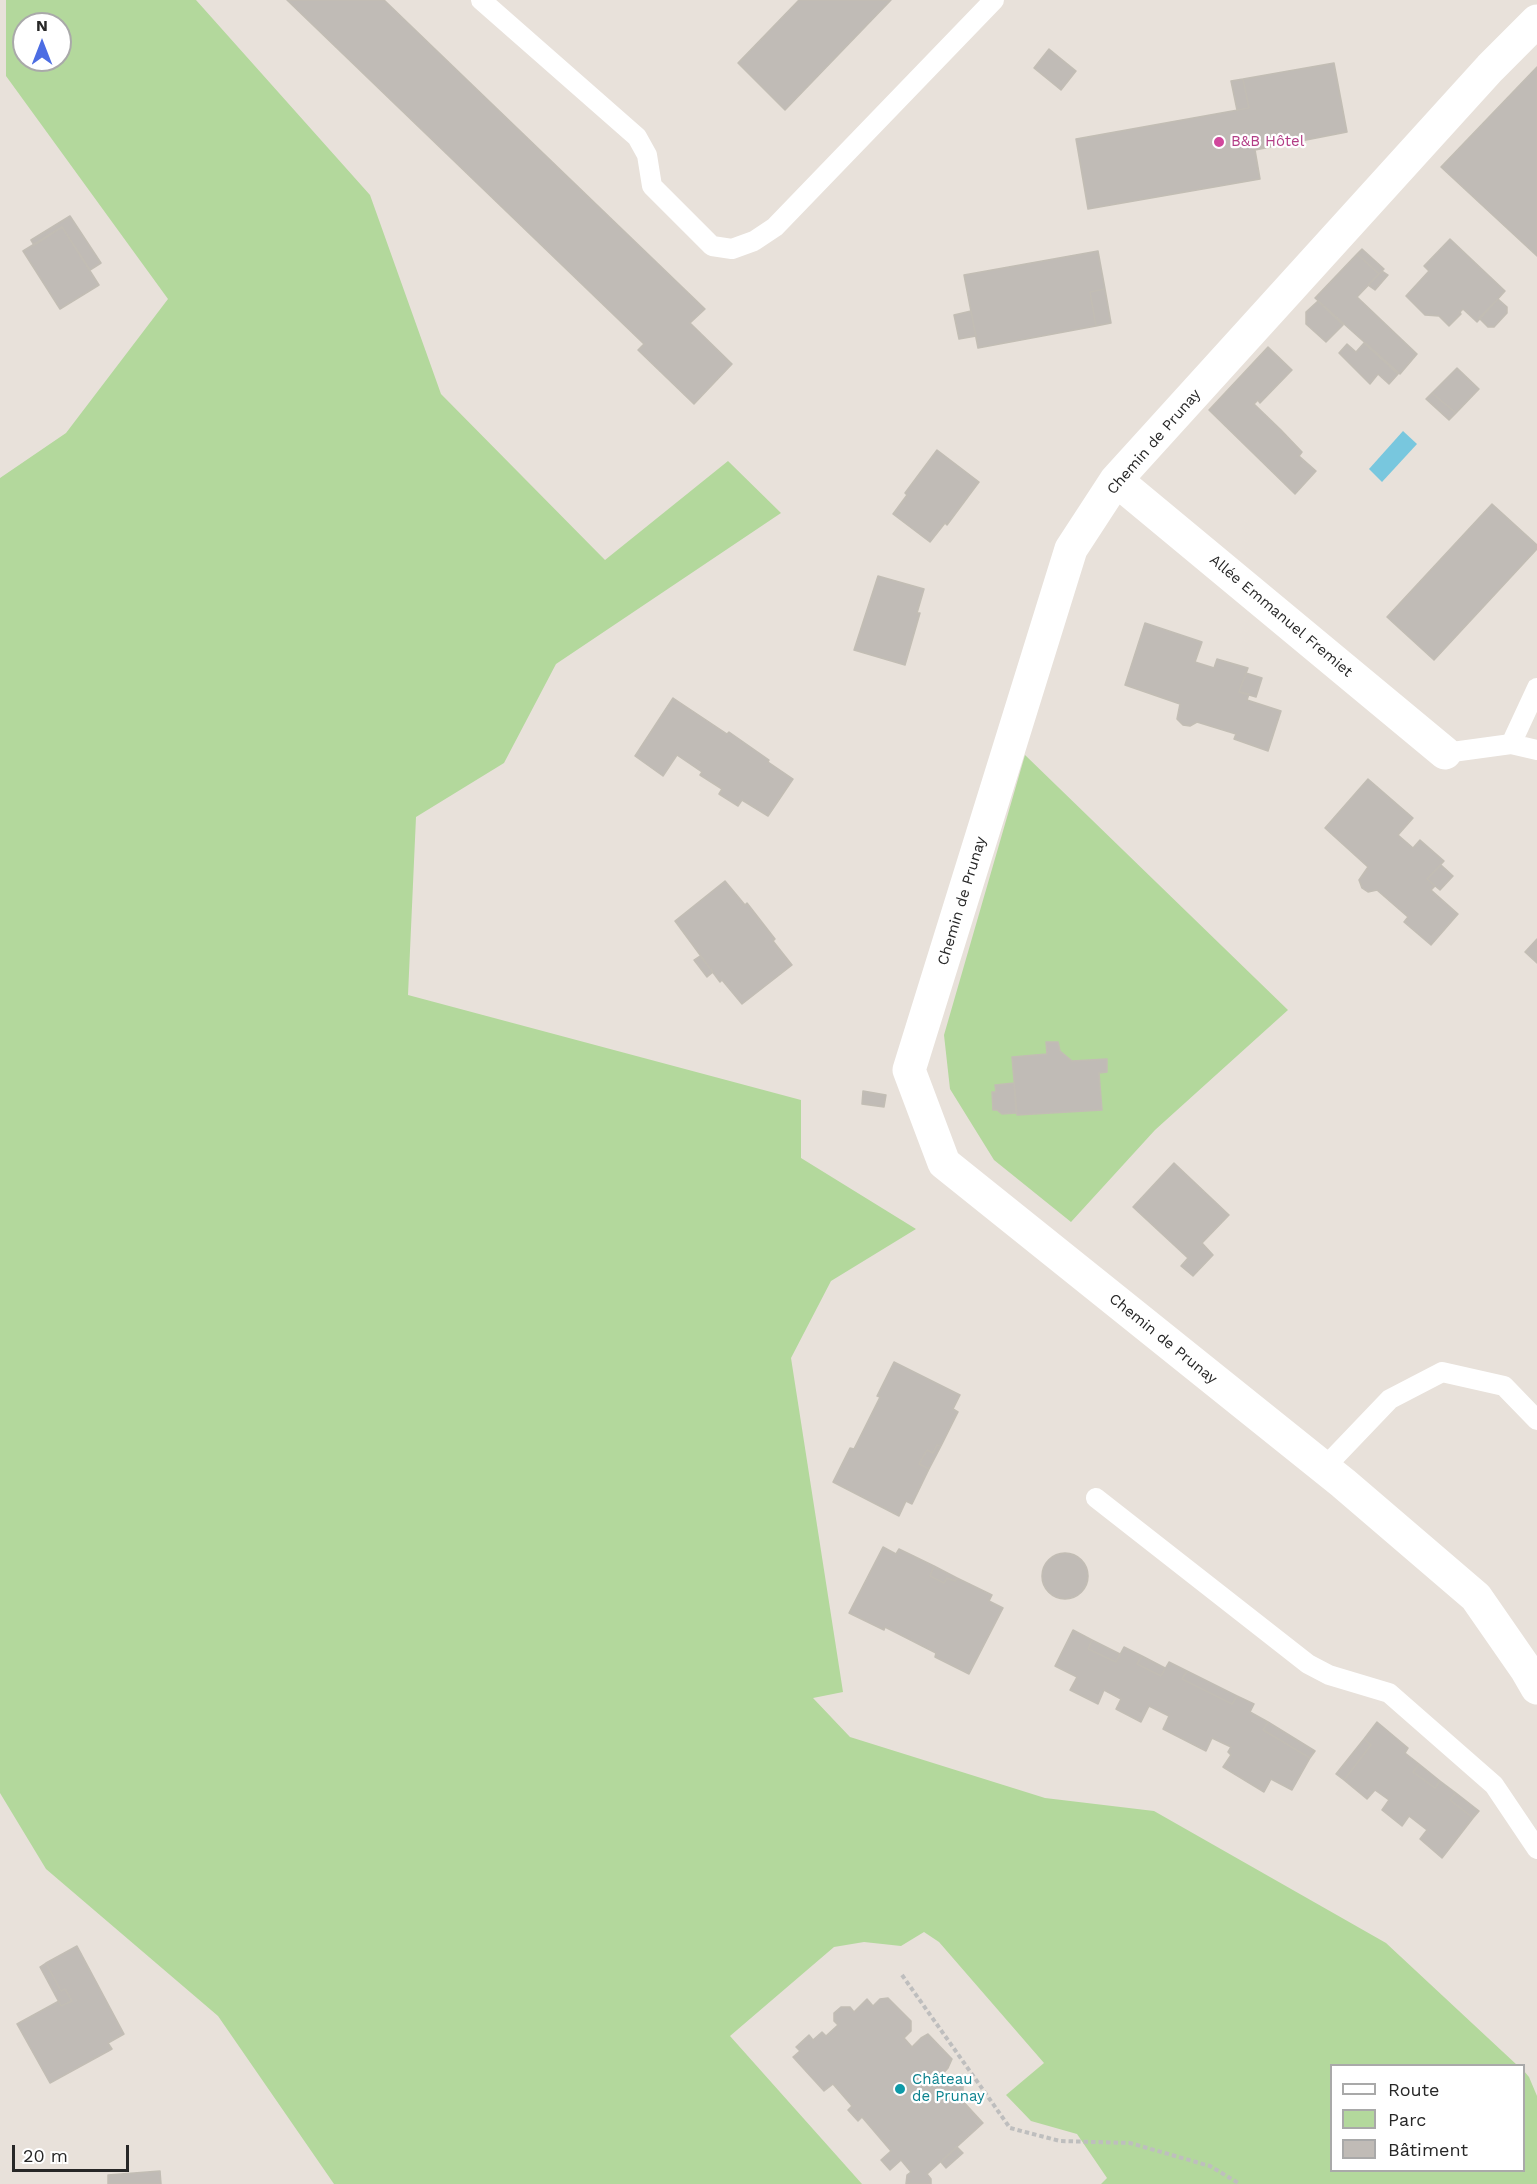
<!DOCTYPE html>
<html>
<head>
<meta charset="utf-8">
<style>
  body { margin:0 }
  #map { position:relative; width:1537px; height:2184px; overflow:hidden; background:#e8e1da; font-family:"Work Sans",sans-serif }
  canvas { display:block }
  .legend { position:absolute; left:1330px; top:2064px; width:195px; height:108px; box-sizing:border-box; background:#fff; border:2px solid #a9a9a9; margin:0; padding:8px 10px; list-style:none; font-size:18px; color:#272727 }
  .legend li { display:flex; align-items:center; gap:12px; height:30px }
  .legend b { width:30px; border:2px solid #a9a9a9 }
  .north { position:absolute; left:12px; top:12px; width:60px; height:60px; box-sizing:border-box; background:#fff; border:2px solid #a9a9a9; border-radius:50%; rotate:0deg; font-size:16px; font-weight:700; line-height:24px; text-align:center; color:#272727 }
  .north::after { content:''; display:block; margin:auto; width:21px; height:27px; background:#4c6de3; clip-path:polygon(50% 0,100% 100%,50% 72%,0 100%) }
  .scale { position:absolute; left:12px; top:2145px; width:117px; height:27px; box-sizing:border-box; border:3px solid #272727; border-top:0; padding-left:8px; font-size:18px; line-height:21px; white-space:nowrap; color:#272727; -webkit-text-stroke:4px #fff; paint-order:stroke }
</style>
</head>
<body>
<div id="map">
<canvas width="1537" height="2184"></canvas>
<ul class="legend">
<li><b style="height:8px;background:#fff"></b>Route</li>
<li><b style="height:16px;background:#b3d89c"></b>Parc</li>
<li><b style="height:16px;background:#c0bbb6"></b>Bâtiment</li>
</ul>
<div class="north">N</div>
<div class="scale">20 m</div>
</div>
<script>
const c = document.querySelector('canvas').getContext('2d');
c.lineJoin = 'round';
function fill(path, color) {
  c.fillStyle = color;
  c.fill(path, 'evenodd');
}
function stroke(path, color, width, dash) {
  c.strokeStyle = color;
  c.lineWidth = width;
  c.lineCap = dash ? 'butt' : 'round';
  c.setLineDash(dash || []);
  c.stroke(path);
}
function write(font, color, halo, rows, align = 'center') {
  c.font = font + ' "Work Sans",sans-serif';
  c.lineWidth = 4.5;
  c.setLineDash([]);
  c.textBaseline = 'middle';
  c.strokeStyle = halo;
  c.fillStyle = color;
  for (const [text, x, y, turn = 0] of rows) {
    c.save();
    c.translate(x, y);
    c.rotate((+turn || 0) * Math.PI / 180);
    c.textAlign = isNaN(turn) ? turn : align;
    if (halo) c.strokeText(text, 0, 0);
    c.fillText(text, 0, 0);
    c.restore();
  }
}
fill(new Path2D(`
  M6,0H196L370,195L441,394L605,560L728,461L781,513L556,664L504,763L416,817L408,995L801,1100V1158L916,1229L831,1281L791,1358L843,1692L813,1698L850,1737L1045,1798L1154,1811L1386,1943L1517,2065L1332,2066V2170H1524V2071L1529,2077L1537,2096V2184H1101L1107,2178L1077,2134L1031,2121L1006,2095L1044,2063L939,1942L924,1932L901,1946L864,1942L834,1947L730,2036L862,2184H334L218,2016L46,1869L0,1793V478L66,433L168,299L6,76ZM24,24H60V60H24Z
  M1025,755L1288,1010L1155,1130L1071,1222L994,1160L950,1089L944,1035Z`), '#b3d89c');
fill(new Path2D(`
  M1403,431L1417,444L1382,482L1369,469Z`), '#78c7de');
const building = new Path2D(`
  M287,0H384L705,309L690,323L732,364L694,404L638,350L644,344Z
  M799,0H891L785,110L738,63Z
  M1049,49L1076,71L1061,90L1034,68Z
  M1334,63L1347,132L1255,150L1260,179L1088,209L1076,139L1249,108L1243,79Z
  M1537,67V256L1441,167Z
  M1243,79L1249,108L1237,110L1231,81Z
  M70,216L101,263L90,270L62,227L34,245L31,240Z
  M62,227L99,285L60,309L23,251Z
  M1450,239L1505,291L1477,322L1463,309L1460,312L1461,314L1449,326L1439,316L1425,315L1406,296L1429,271L1424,266Z
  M1362,249L1384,269L1379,274L1357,254Z
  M1098,251L1105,289L1090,292L1096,326L978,348L964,275Z
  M1357,254L1379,274L1357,297L1417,354L1400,374L1315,298Z
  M1382,271L1388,275L1375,290L1368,285Z
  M1105,289L1111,323L1096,326L1090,292Z
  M1498,299L1507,307V313L1494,327H1488L1479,318Z
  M1318,301L1343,325L1326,342L1306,324V312Z
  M971,311L976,336L959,339L954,315Z
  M1364,343L1398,374L1389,384L1378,374L1370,384L1339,353L1347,344L1356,352Z
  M1268,347L1292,370L1260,403L1258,400L1254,404L1281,430L1302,452L1299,456L1316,471L1295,494L1209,410Z
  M1457,368L1479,389L1456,413L1432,393Z
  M1432,393L1456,413L1449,420L1426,399Z
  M937,450L979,482L947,525L945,523L930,542L893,514L907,495L905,493Z
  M1492,504L1537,545V549L1434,660L1387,617Z
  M878,576L924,589L917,613H920L905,665L854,650Z
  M1145,623L1202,642L1195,662L1214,668L1217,659L1248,668L1239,692L1249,694L1247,700L1281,711L1268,751L1234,739L1236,734L1197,722L1190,726L1183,725L1177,719L1180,704L1125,685Z
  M1246,673L1262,678L1256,697L1239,692Z
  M673,698L727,734L729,732L769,760L768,762L793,779L768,816L742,800L738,806L719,794L722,789L700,775L702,772L677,755L663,776L635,756Z
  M1368,779L1413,818L1398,835L1413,848L1420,840L1444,861L1427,879L1435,886L1431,890L1458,914L1431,945L1404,922L1408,917L1377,890L1368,892L1362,888L1359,880L1368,867L1325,828Z
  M1441,865L1453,876L1440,890L1427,879Z
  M725,881L745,905L747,903L775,939L773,941L792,965L742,1004L722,980L720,982L675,921Z
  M1537,939V963L1525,952Z
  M700,956L713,972L707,977L694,960Z
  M1046,1042H1058L1060,1051L1072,1061L1107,1059V1072L1099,1073L1102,1110L1017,1115L1012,1057L1047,1054Z
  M1014,1083L1016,1113L1002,1114L997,1110H993L992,1092H996L995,1085Z
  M863,1091L886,1095L884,1107L862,1104Z
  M1174,1163L1229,1215L1202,1243L1213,1255L1193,1276L1181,1266L1188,1258L1133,1207Z
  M894,1362L960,1395L953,1409L958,1412L941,1446L937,1445L933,1453L927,1450L919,1464L929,1469L912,1504L906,1501L899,1516L833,1482L850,1448L854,1449L880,1397L877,1396Z
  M937,1445L941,1446L929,1469L919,1464L927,1450L933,1453Z
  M883,1547L896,1554L899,1549L934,1566L930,1576L944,1583L947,1578L955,1581L957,1578L992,1595L989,1601L1003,1608L969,1674L935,1657L936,1653L885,1627L884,1630L849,1613Z
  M1042 1576a23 23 0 1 1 46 0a23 23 0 1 1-46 0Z
  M934,1566L957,1578L955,1581L947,1578L944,1583L930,1576Z
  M1073,1630L1092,1640L1088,1649L1116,1662L1124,1647L1142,1656L1137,1664L1161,1676L1169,1662L1187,1671L1182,1679L1232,1704L1237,1696L1254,1704L1250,1712L1268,1722L1263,1730L1310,1758L1292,1790L1271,1779L1264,1792L1223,1767L1231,1755L1228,1752L1231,1747L1212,1738L1206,1751L1163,1729L1169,1716L1149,1706L1141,1722L1116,1709L1121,1699L1104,1690L1098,1704L1070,1690L1077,1677L1055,1666Z
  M1092,1640L1120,1654L1116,1662L1088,1649Z
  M1142,1656L1165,1668L1161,1676L1137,1664Z
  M1187,1671L1237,1696L1232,1704L1182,1679Z
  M1268,1722L1315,1751L1310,1758L1263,1730Z
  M1377,1722L1408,1748L1405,1753L1419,1764L1413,1772L1435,1788L1440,1781L1456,1793L1450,1800L1473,1818L1442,1858L1420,1839L1427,1830L1409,1816L1402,1826L1382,1810L1389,1800L1375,1790L1367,1799L1344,1780L1371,1745L1364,1739Z
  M1364,1739L1371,1745L1344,1780L1336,1774Z
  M1419,1764L1440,1781L1435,1788L1413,1772Z
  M1456,1793L1479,1811L1473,1818L1450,1800Z
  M77,1946L124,2034L108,2043L112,2049L50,2083L17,2024L59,2001L61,2006L72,2001L65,1989L61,1991L46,1963Z
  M46,1963L61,1991L65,1989L72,2001L61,2006L40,1967Z
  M888,1998L911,2021V2031L904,2038L912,2047L921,2038L928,2034L952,2059L948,2068L940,2077L943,2080L947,2077L955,2078L963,2086V2094L959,2097L983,2123L927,2174L931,2179V2184H906L907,2175L911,2172L901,2160L890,2170L881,2160L891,2151L862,2117L858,2121L848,2110L852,2106L833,2084L824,2091L793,2057L800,2051L796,2047L809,2035L813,2040L822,2032L826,2036L838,2025L834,2021V2013L841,2007H850L854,2012L867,1999L873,2006L880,1999Z
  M957,2147L963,2153L946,2168L941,2162Z
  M160,2171L161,2184H108V2175Z`);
fill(building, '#c0bbb6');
stroke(building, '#c2bdb4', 1.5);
stroke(new Path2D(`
  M902,1975L1010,2128L1060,2141L1130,2143L1210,2166L1240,2184`), '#bebebe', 4, [4.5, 3]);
stroke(new Path2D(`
  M481,0L637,137L647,155L652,186L712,246L732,249L754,241L775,227L994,0
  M1511,744L1537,750
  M1445,753L1511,744L1537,688
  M1324,1468L1390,1399L1442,1372L1504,1386L1537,1420
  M1096,1498L1308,1664L1329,1675L1389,1693L1494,1785L1537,1849`), '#fff', 20);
stroke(new Path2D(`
  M1537,21L1490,68L1116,480L1071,549L909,1070L944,1163L1343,1483L1476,1597L1526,1669L1537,1688
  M1116,480L1445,753`), '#fff', 33);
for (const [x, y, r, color] of [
  [1219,142,6,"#d1479c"],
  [900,2089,6,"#0f9aa8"]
]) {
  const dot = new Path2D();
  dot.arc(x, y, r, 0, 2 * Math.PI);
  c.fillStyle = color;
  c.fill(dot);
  stroke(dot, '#fff', 2);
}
write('15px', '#b23c85', '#fff', [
  ["B&B Hôtel",1231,142]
], 'left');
write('15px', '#272727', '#fff', [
  ["Chemin de Prunay",1154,442,-49],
  ["Allée Emmanuel Fremiet",1281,616,40],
  ["Chemin de Prunay",962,901,-73],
  ["Chemin de Prunay",1163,1339,39]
]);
write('15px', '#0d838f', '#fff', [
  ["Château",912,2080],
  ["de Prunay",912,2097]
], 'left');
</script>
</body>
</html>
